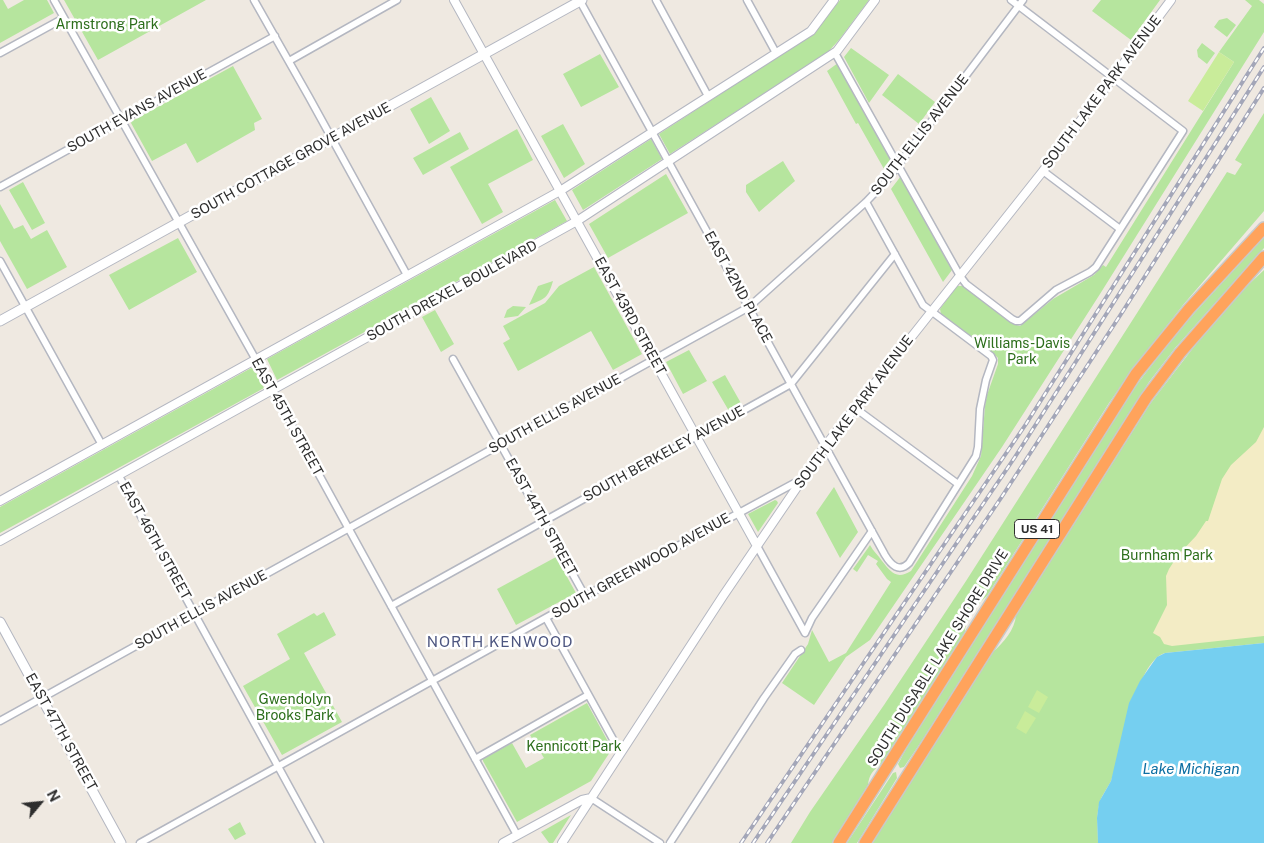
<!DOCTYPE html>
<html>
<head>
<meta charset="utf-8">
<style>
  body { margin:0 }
  #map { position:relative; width:1264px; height:843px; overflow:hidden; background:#efe9e1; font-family:"Public Sans",sans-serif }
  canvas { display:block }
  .north { position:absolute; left:15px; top:778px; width:50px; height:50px; -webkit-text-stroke:4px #fff; paint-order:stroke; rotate:62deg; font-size:14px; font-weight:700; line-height:20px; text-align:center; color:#2e2e2e }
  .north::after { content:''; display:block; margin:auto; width:18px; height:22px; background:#2e2e2e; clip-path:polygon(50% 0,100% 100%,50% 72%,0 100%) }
</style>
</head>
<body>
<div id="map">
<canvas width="1264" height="843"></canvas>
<div class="north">N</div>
</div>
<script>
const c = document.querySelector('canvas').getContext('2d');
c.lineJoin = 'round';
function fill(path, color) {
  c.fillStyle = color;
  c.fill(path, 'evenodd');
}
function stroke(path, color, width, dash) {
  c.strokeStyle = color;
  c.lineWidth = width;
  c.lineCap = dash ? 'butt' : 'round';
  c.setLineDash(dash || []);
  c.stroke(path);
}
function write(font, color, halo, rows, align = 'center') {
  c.font = font + ' "Public Sans",sans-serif';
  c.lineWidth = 5;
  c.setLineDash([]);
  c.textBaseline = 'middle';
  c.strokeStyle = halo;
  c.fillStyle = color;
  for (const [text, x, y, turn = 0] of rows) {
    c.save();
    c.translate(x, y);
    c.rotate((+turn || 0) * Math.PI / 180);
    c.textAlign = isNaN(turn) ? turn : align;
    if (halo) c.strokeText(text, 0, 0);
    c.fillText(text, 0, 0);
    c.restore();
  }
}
fill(new Path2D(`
  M0,0H3L8,9L24,0H47L54,13L0,43Z
  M64,0H206L98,60Z
  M840,0H869L839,40L827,53L670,154L659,134L814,33Z
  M1101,0H1160L1131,40L1092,11Z
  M1245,0H1259L1264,4V32L1100,294L1002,447L870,640L846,657L814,705L782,683L808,644L812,630L829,662L846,653L891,582L887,579L876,564L878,561L868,555L857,572L853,569L868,548L870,545C873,551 878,555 882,561C891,572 896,580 911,571L972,476L981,456L985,406L987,395L998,364V358L994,354L941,314L940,309L957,286H963L1011,323L1020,326L1053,299L1094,275L1103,265L1106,267L1234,62L1219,52L1252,6Z
  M1227,18L1236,25L1227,37L1214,27L1219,20Z
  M1202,43L1215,53L1207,64L1198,57L1197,50Z
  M851,48L889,75L869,103L844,57Z
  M600,54L619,87L581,107L563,74Z
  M838,63L891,161L884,169L858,123L856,124L827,71Z
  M233,66L262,119L254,123L255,130L197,163L186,143L152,161L131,123L132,121Z
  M898,74L935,102L919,124L882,95Z
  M431,97L450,131L429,144L410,109Z
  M1264,113V211L1183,305L1130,373L1109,403L987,596C978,604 965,618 965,632L881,764C873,770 869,775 868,785L832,843H791L810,812L884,705L966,581L1227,172L1235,175L1242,164L1235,160Z
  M563,124L585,164L564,178L541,136Z
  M517,129L533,160L488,184L503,212L482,224L450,167Z
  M460,132L469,149L423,175L413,158Z
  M651,139L662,159L583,210L572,190Z
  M783,161L795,181L759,212L746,192V185Z
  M666,174L688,213L608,258L589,224Z
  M901,176L952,270L943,282L891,189Z
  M23,182L45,223L32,230L9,190Z
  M555,200L567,221L277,380L267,359Z
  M0,204L14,229L23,225L31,239L47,230L67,267L27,289L0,241Z
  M1264,237V248L1175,348L1149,382L923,739L904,767L900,768L898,764L910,742L1135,387L1179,330Z
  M178,238L197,272L129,310L109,275Z
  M594,267L642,354L613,370L591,331L518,371L503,343L510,339L503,326L545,303L559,286Z
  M1264,270V643L1165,653C1135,661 1123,754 1111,781C1107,789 1101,796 1099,805C1096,817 1098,830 1098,843H872L993,652C1003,643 1015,630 1016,615L1150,404L1200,339L1244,289Z
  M553,281C548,298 545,299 529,305L538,286Z
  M513,306L526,307L518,316L504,318L507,310Z
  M435,310L454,344L441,352L422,317Z
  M689,350L707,381L683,394L666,362Z
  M253,367L264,388L0,533V507Z
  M725,375L742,405L729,411L712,382Z
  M834,487L858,532L840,558L816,513Z
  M775,500L777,501L778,503L758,532L748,514Z
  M556,557L576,593L516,625L497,589Z
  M324,612L336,635L304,653L342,722L282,755L243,686L290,659L277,634L314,613L317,616Z
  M587,703L612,749L591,781L517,822L483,761V759L512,743L526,768L544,758L530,735Z
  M896,772L897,778L857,843H847L893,773Z
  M571,815L553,843H549L541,832Z
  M240,822L246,834L235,840L228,829Z`), '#b6e59e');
fill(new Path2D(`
  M1264,427V636L1172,646L1164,644L1160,637L1153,633L1167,605L1166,576L1169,569L1178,555L1196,536L1206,521H1208L1222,479L1231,465L1256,442Z`), '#f3ecc5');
fill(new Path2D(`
  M1219,52L1234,62L1203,111L1188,101Z
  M1037,690L1048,697L1039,713L1028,707Z
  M1025,711L1036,718L1026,734L1016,728Z`), '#c9ec9a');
fill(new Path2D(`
  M1264,643V843H1098L1097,818L1099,802L1111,781L1129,703L1140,681L1154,661L1157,657L1165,653Z`), '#75cff0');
const minor = new Path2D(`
  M54,0L256,360L517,835
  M254,0L309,97L407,275
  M656,0L708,96
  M747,0L776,53
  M580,1L885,555C891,565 899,573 909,563L976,456L978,447L980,409L986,380L993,360L991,356L923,305L866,202
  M0,53L64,18
  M835,53L960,276L966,284L1012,319L1016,321H1020L1056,290L1090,272L1096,267L1183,131L1011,0
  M289,61L397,0
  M1043,171L1120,229
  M0,187L275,36
  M0,261L102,445
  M453,359L585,596
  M855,408L958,484
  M119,476L320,843
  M757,546L805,633
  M391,606L791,384L895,254
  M546,618L620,752
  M805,633L812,618L872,531
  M0,721L749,307L866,202L887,180L1023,0
  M475,759L588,695
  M591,798L660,843
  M140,843L585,596L802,479
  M670,843L764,698L795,654L801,650`);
const tertiary = new Path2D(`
  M454,0L757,546
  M0,501L560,191L811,31L834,0
  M0,541L577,221L837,51L875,0
  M503,843L582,800L591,798
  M562,843L723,596L825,446L1043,171L1171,0`);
const secondary = new Path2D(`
  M0,321L582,0
  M0,622L121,843`);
const motorway = new Path2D(`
  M839,843L1136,374L1189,309L1264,228
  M865,843L1146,398L1180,353L1264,257`);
stroke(minor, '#b4b7c1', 9);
stroke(tertiary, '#b4b7c1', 10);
stroke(secondary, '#b4b7c1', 11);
stroke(motorway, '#c9c9c9', 14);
stroke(minor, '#fff', 6);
stroke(tertiary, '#fff', 8);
stroke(secondary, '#fff', 9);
stroke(motorway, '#ffa35c', 11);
const rail = new Path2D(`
  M741,843L1026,424L1264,48
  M753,843L1015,457L1264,67
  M767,843L1001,498L1123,311L1264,88`);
stroke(rail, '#a3a6b8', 4);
stroke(rail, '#fff', 2, [5.5]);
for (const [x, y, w] of [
  [1037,529,45]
]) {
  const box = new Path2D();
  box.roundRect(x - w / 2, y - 9.5, w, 19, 4);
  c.fillStyle = '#fff';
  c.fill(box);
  stroke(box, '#2e2e2e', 1);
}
write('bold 12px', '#2e2e2e', null, [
  ["US 41",1037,529]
]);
write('14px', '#2c6e1b', '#fff', [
  ["Armstrong Park",107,25],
  ["Williams-Davis",1022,344],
  ["Park",1022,360],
  ["Burnham Park",1167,556],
  ["Gwendolyn",295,700],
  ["Brooks Park",295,716],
  ["Kennicott Park",574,747]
]);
write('14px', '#2e2e2e', '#fff', [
  ["SOUTH LAKE PARK AVENUE",1102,92,-53],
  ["SOUTH EVANS AVENUE",137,111,-29],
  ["SOUTH ELLIS AVENUE",920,135,-52],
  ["SOUTH COTTAGE GROVE AVENUE",291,161,-29],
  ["EAST 42ND PLACE",738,287,61],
  ["SOUTH DREXEL BOULEVARD",452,291,-29],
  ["EAST 43RD STREET",630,316,61],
  ["SOUTH LAKE PARK AVENUE",854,412,-53],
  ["SOUTH ELLIS AVENUE",555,414,-29],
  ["EAST 45TH STREET",287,417,61],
  ["SOUTH BERKELEY AVENUE",664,454,-29],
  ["EAST 44TH STREET",541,517,61],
  ["EAST 46TH STREET",155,541,61],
  ["SOUTH GREENWOOD AVENUE",641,566,-29],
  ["SOUTH ELLIS AVENUE",201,610,-29],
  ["SOUTH DUSABLE LAKE SHORE DRIVE",938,658,-58],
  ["EAST 47TH STREET",61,732,61]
]);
c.letterSpacing = '1px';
write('15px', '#4d5680', '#fff', [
  ["NORTH KENWOOD",500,642]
]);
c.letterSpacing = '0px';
write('italic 15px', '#0d6fa3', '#fff', [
  ["Lake Michigan",1191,769]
]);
</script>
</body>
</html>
